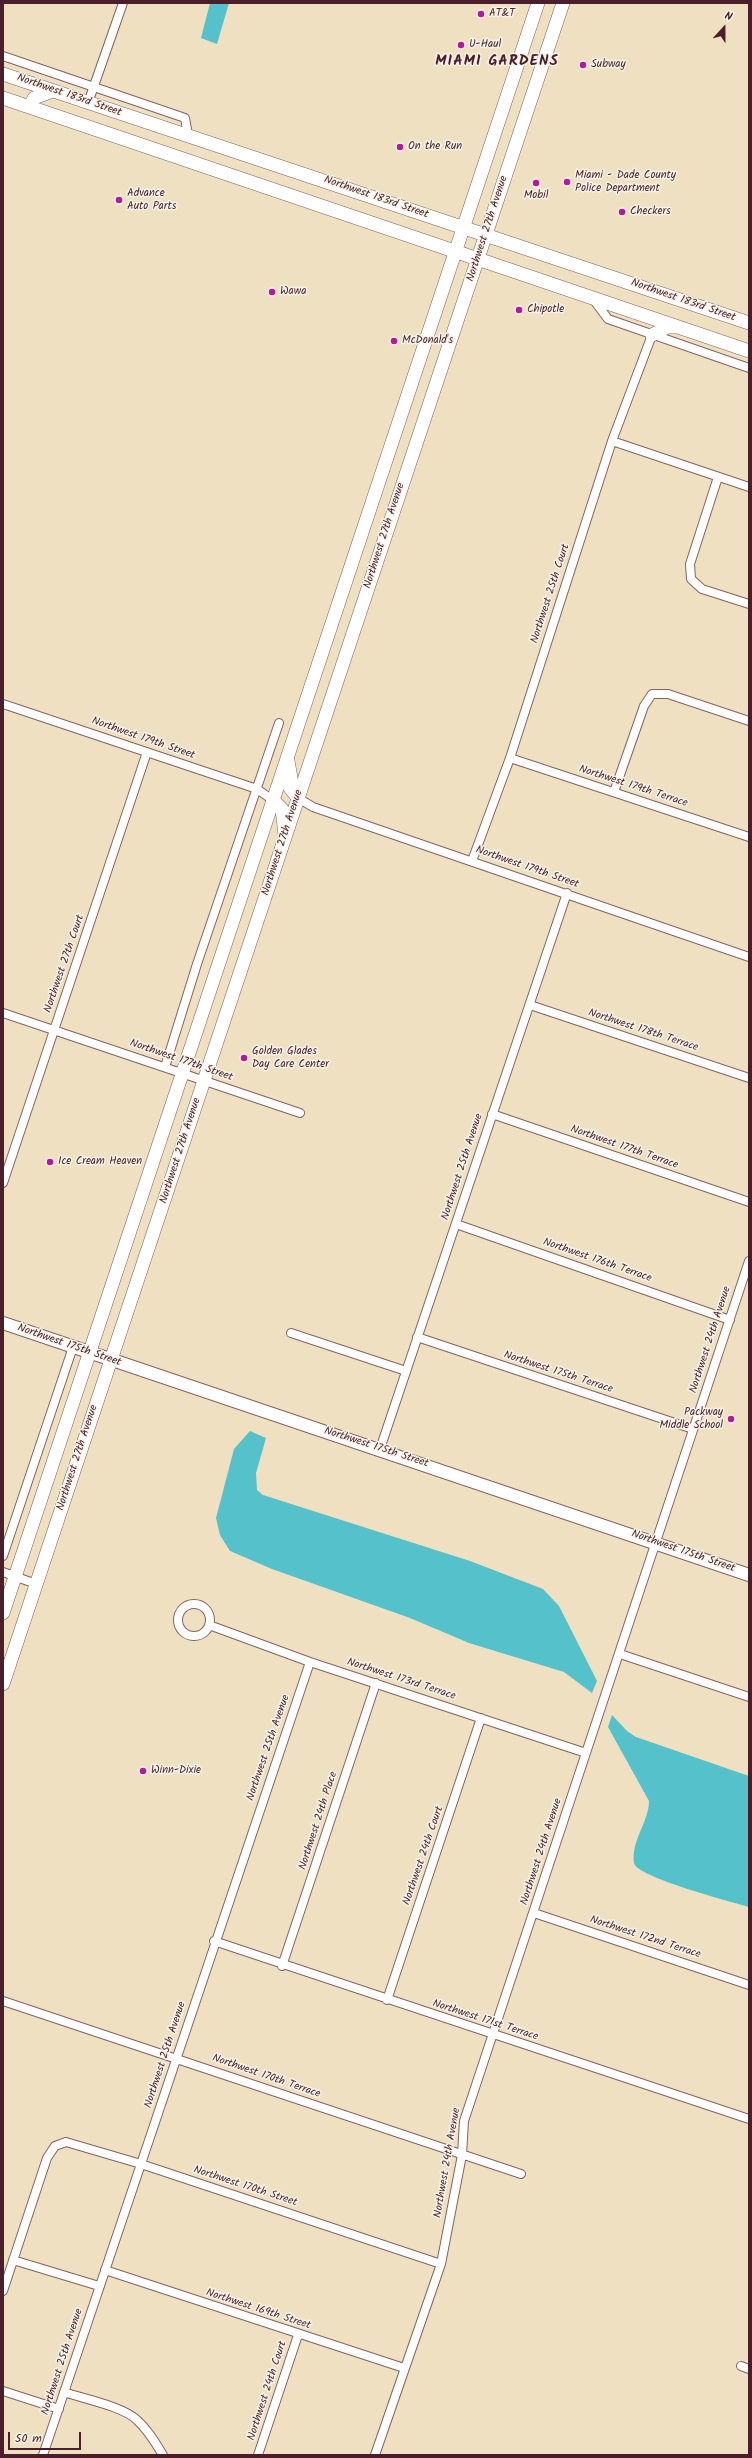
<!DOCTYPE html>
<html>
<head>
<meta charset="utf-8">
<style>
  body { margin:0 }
  #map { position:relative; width:752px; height:2458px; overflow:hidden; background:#efe0c1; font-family:Kalam,sans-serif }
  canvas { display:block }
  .frame { position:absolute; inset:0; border:4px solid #4a1f2b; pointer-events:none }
  .north { position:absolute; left:704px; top:8px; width:40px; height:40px; -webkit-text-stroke:3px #f7f3e8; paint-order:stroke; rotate:21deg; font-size:11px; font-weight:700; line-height:16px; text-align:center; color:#4a1f2b }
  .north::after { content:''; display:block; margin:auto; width:14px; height:18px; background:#4a1f2b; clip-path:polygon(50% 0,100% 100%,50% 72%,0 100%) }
  .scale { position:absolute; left:8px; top:2432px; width:73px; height:18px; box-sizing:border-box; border:2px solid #4a1f2b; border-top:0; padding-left:5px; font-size:12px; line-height:14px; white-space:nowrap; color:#4a1f2b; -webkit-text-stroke:3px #f7f3e8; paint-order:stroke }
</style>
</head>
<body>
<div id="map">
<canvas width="752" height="2458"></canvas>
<div class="frame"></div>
<div class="north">N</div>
<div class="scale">50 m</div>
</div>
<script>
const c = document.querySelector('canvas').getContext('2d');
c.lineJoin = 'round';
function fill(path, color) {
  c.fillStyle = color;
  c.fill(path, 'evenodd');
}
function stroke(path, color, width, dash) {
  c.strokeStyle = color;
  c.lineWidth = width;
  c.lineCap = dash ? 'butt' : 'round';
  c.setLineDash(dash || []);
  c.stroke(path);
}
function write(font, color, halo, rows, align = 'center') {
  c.font = font + ' Kalam,sans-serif';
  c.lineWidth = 3;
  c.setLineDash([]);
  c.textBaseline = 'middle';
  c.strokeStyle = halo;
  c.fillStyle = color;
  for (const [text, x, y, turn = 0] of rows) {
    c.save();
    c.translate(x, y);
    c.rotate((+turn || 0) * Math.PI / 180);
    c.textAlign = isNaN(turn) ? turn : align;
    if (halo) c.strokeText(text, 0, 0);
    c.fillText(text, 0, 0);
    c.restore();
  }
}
fill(new Path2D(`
  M210,3H229L217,44L201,38Z
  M250,1431L266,1438L256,1473L257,1490L263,1495L470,1561L543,1589L559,1606L597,1681L592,1693L564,1672L469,1643L410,1618L272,1569L230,1551L220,1535L216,1518L234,1449Z
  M612,1715L627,1731L636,1737L749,1776V1907C732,1902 636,1877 634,1863C631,1840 649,1822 649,1801L608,1727Z`), '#54c1cb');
const street = new Path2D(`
  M3,56L185,118L188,135
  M88,103L123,3
  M593,299L608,319L749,368
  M612,441L749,487
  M718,477L690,564L691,579L702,589L749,604
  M3,704L257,789L274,801
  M510,758L749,837
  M614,792L644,706L652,694H668L749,721
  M298,798L313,807L749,957
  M472,861L510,758L612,441L652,335
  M530,1005L749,1078
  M3,1013L300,1113
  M165,1067L197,964L279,723
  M492,1114L749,1202
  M3,1183L147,752
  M456,1224L730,1320
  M291,1333L406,1371
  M417,1337L693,1429
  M380,1449L567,893
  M3,1556L73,1347
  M3,1572L36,1584
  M178 1620a16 16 0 1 1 32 0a16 16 0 1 1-32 0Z
  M209,1625L310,1662L586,1753
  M620,1654L749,1697
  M534,1913L749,1985
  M214,1941L749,2119
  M282,1966L376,1683
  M387,2000L481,1718
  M3,2001L521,2174
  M13,2260L99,2286
  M105,2270L404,2368
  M3,2291L47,2158L55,2146L66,2142L141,2164L441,2264
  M741,2366L749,2369
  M3,2391L59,2409
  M64,2392C84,2399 122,2406 137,2420C148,2430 155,2442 163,2455
  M43,2455L310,1662
  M258,2455L298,2335
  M375,2455L441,2264L462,2155L464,2121L749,1261`);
const secondary = new Path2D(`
  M3,1323L749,1575`);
const primary = new Path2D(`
  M3,74L749,323
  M3,98L749,351
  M30,107L34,98L53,91
  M652,335L667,327H676
  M288,761L291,778L290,788L298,798
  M274,801L282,809L285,835
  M3,1613L538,3
  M3,1684L563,3`);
stroke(street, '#846360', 10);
stroke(secondary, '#846360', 14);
stroke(primary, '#846360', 14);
stroke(street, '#fff', 8);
stroke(secondary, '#fff', 12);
stroke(primary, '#fff', 13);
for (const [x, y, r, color] of [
  [481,14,4,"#b5179e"],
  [461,45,4,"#b5179e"],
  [583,65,4,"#b5179e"],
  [400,147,4,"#b5179e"],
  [567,182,4,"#b5179e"],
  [536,183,4,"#b5179e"],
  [119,200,4,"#b5179e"],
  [622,212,4,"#b5179e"],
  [272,292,4,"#b5179e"],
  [519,310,4,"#b5179e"],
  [394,341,4,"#b5179e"],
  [244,1058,4,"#b5179e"],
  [50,1162,4,"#b5179e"],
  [731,1419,4,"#b5179e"],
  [143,1771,4,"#b5179e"]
]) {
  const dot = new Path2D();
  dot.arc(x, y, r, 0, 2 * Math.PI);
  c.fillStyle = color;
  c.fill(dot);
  stroke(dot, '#f7f3e8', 1.5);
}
write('11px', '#4a1f2b', '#f7f3e8', [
  ["AT&T",489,14],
  ["U-Haul",469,45],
  ["Subway",591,65],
  ["On the Run",408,147],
  ["Miami - Dade County",575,176],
  ["Police Department",575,189],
  ["Advance",127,194],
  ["Auto Parts",127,207],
  ["Mobil",536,196,"center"],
  ["Checkers",630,212],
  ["Wawa",280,292],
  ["Chipotle",527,310],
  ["McDonald's",402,341],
  ["Golden Glades",252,1052],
  ["Day Care Center",252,1065],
  ["Ice Cream Heaven",58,1162],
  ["Packway",723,1413,"right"],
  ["Middle School",723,1426,"right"],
  ["Winn-Dixie",151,1771]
], 'left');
write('11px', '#4a1f2b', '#f7f3e8', [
  ["Northwest 183rd Street",69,96,19],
  ["Northwest 183rd Street",376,198,19],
  ["Northwest 27th Avenue",488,229,-72],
  ["Northwest 183rd Street",683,301,19],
  ["Northwest 27th Avenue",385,536,-72],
  ["Northwest 25th Court",551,594,-72],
  ["Northwest 179th Street",143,739,19],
  ["Northwest 179th Terrace",633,787,18],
  ["Northwest 27th Avenue",283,843,-72],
  ["Northwest 179th Street",527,868,19],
  ["Northwest 27th Court",65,964,-71],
  ["Northwest 178th Terrace",643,1031,18],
  ["Northwest 177th Street",181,1061,19],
  ["Northwest 177th Terrace",624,1148,19],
  ["Northwest 27th Avenue",181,1151,-72],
  ["Northwest 25th Avenue",463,1167,-72],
  ["Northwest 176th Terrace",597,1261,19],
  ["Northwest 24th Avenue",711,1340,-72],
  ["Northwest 175th Street",69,1346,19],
  ["Northwest 175th Terrace",558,1373,18],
  ["Northwest 175th Street",376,1448,18],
  ["Northwest 27th Avenue",78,1458,-72],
  ["Northwest 175th Street",683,1552,19],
  ["Northwest 173rd Terrace",401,1680,18],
  ["Northwest 25th Avenue",269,1748,-71],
  ["Northwest 24th Place",319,1821,-72],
  ["Northwest 24th Avenue",542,1852,-72],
  ["Northwest 24th Court",424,1856,-71],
  ["Northwest 172nd Terrace",645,1938,18],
  ["Northwest 171st Terrace",485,2021,18],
  ["Northwest 25th Avenue",166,2055,-72],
  ["Northwest 170th Terrace",266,2077,19],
  ["Northwest 24th Avenue",448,2163,-80],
  ["Northwest 170th Street",245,2187,18],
  ["Northwest 169th Street",258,2310,18],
  ["Northwest 25th Avenue",63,2362,-72],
  ["Northwest 24th Court",268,2391,-72]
]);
c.letterSpacing = '1px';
write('bold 15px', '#4a1f2b', '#f7f3e8', [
  ["MIAMI GARDENS",497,62]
]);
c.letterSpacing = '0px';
</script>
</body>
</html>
